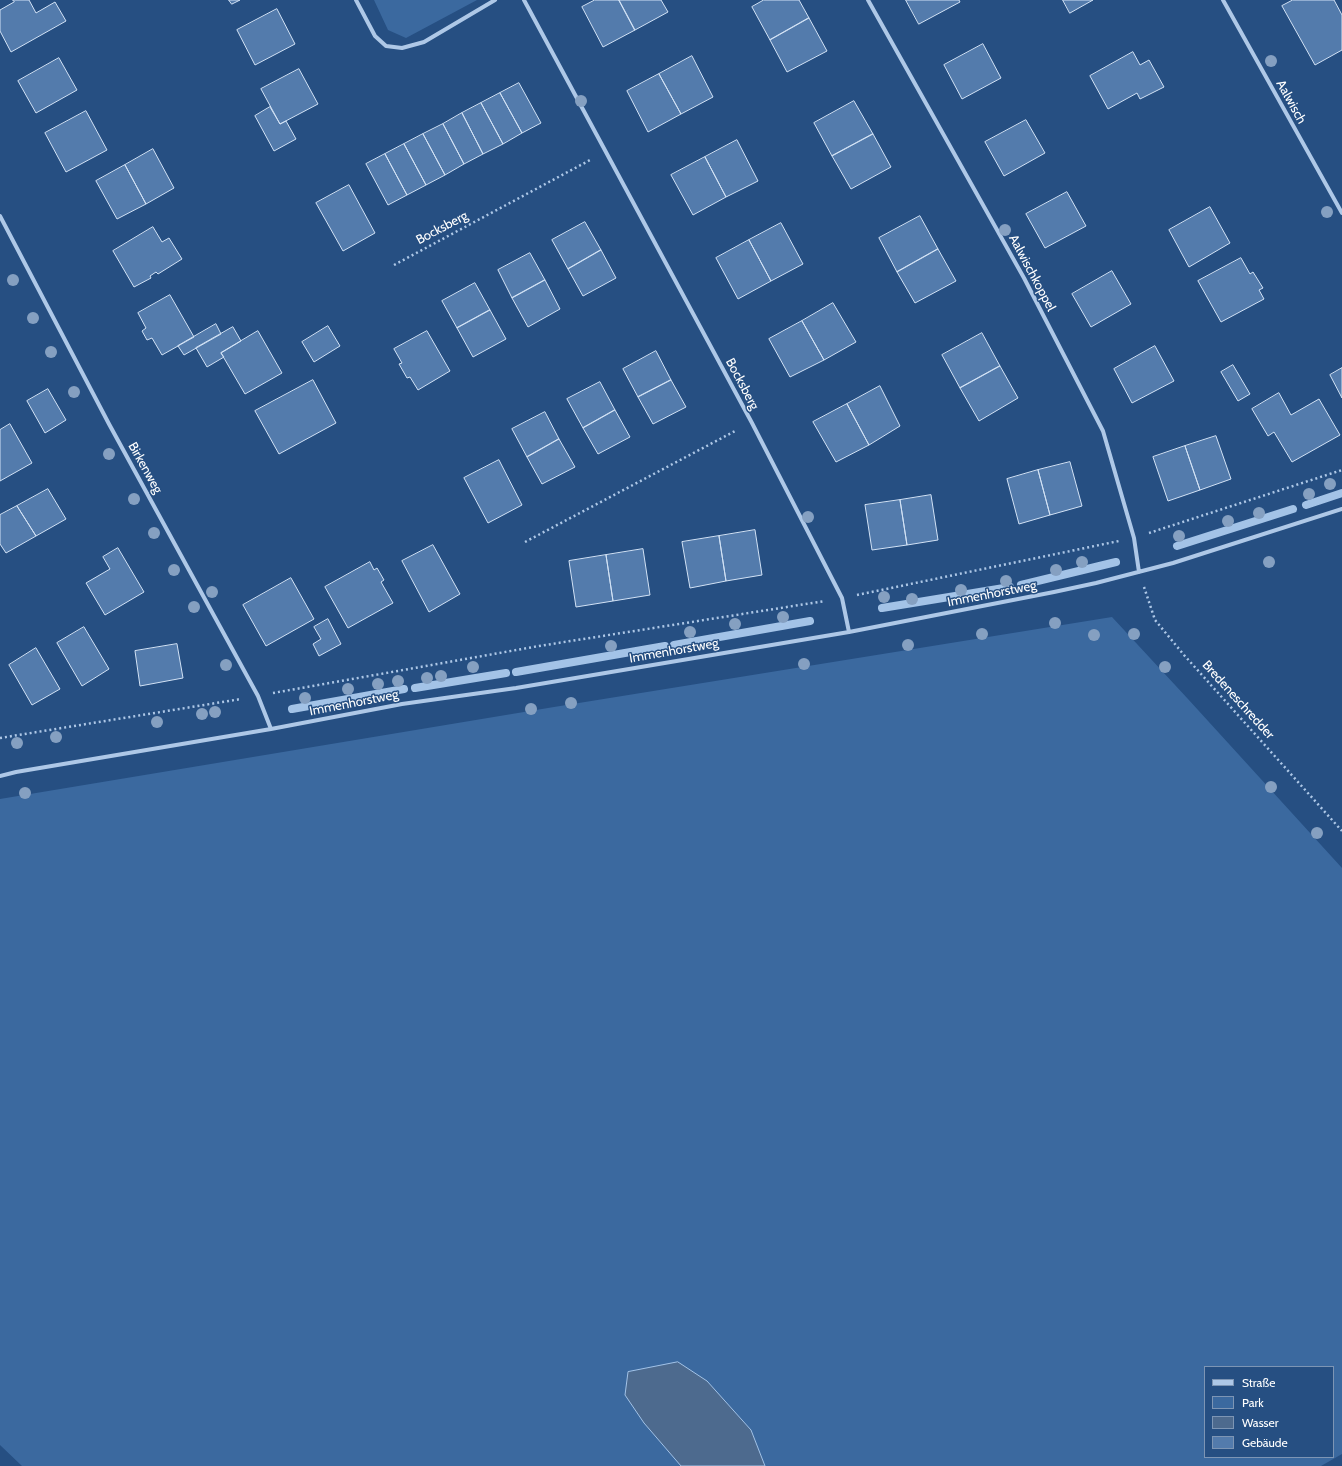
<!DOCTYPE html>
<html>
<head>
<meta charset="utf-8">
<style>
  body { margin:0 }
  #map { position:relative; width:1342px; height:1466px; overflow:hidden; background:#264f82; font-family:Cabin,sans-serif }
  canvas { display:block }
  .legend { position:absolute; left:1204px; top:1366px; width:130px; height:92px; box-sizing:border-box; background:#264f82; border:1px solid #7d95b4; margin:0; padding:5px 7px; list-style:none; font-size:12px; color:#fff }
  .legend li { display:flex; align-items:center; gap:8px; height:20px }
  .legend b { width:20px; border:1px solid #7d95b4 }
</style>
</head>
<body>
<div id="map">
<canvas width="1342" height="1466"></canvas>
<ul class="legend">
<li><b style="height:5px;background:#aec8e7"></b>Straße</li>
<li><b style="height:11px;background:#3b699f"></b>Park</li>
<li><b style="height:11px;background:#4d6a8e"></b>Wasser</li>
<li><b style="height:11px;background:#537bac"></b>Gebäude</li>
</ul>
</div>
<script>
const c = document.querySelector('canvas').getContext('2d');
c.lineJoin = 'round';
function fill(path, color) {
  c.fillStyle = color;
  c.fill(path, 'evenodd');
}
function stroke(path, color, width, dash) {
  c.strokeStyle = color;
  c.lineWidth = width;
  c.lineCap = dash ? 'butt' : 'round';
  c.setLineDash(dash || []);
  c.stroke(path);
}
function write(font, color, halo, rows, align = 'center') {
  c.font = font + ' Cabin,sans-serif';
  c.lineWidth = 3;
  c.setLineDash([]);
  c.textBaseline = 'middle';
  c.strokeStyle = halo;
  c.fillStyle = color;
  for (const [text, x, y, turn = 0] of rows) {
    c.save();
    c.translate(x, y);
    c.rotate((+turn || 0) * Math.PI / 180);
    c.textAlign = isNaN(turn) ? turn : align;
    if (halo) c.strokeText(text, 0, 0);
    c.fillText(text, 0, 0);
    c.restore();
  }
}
fill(new Path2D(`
  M374,0H477L406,38L388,30Z
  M1112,617L1188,699L1342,868V1454L1321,1466H765L751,1430L707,1381L625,1395L644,1423L681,1466H22L0,1445V799L554,707ZM1205,1367H1333V1457H1205Z`), '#3b699f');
const water = new Path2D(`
  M678,1362L707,1381L751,1430L765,1466H681L644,1423L625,1395L628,1372Z`);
fill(water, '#4d6a8e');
stroke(water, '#a3c3e7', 1);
stroke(new Path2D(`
  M1306,505L1342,493
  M1177,546L1293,509
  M1021,585L1116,562
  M882,608L1010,587
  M674,645L810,621
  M516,672L665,646
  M415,688L506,673
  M292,709L404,689`), '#a3c3e7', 8);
const building = new Path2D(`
  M13,0H29L36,13L55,2L66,21L11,52L0,31V10L14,2Z
  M229,0H240L232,4Z
  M595,0H619L635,30L603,47L582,7Z
  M619,0H661L668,12L635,30Z
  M764,0H799L809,18L770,40L752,7Z
  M906,0H959L960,2L919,24Z
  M1063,0H1093L1070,13Z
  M1293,0H1334L1342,15V50L1315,65L1282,6Z
  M277,9L295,44L255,65L237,30Z
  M809,18L827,51L787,72L770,40Z
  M983,44L1001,78L962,99L944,65Z
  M1133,52L1140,65L1149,60L1164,87L1140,99L1137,93L1108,109L1090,76Z
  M692,56L713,97L681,114L659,74Z
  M59,58L77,90L36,113L18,81Z
  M299,69L318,104L280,124L261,89Z
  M659,74L681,114L648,132L627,91Z
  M519,83L541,123L522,133L500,93Z
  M500,93L522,133L503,144L481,103Z
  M854,101L873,134L832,156L814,123Z
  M481,103L503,144L483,154L462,113Z
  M270,107L280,124L286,121L296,139L274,151L255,116Z
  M86,111L107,150L66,172L45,133Z
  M462,113L483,154L464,164L443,124Z
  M1026,120L1045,153L1004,176L985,142Z
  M443,124L464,164L445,175L423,134Z
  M423,134L445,175L426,185L404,144Z
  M873,134L891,167L851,189L832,156Z
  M737,140L758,181L726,197L705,157Z
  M404,144L426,185L407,195L385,154Z
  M153,149L174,188L146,204L125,165Z
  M385,154L407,195L388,205L366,164Z
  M705,157L726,197L693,215L671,175Z
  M125,165L146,204L117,219L96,181Z
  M349,185L375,233L343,251L316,203Z
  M1067,192L1086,226L1045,248L1026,214Z
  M1210,207L1230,243L1189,267L1169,230Z
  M920,216L938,249L897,272L879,238Z
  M585,222L601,250L568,269L552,240Z
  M781,223L803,264L771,281L749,240Z
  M153,227L162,242L169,238L182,259L158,274L156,272L150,276L151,278L134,287L113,251Z
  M749,240L771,281L738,299L716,258Z
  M938,249L956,281L915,303L897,272Z
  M601,250L616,278L583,296L568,269Z
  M530,253L545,280L512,298L498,270Z
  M1241,258L1250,274L1253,272L1263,288L1259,290L1264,299L1221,322L1198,281Z
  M1112,271L1131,304L1091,327L1072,294Z
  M545,280L560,309L528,327L512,298Z
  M475,283L490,310L457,328L442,301Z
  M170,295L194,337L162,355L152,338L147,340L142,331L146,328L138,313Z
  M833,303L856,342L824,360L802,321Z
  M490,310L506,339L473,357L457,328Z
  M802,321L824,360L790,377L769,339Z
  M216,324L221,334L184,355L178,346Z
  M328,326L340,346L314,362L302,342Z
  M233,327L241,341L221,353L224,357L207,367L196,348Z
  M258,331L282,373L245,394L221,353Z
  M427,331L450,371L418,390L410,377L407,378L399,364L402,363L394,349Z
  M982,333L1000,366L960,388L942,355Z
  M1155,346L1174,381L1132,403L1114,369Z
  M656,351L671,380L638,397L623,369Z
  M1233,365L1250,394L1238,401L1221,372Z
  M1000,366L1018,398L979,421L960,388Z
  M1342,368V398L1330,375Z
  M313,380L336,423L279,454L255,411Z
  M671,380L686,407L653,424L638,397Z
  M600,382L615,410L583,428L567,399Z
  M880,386L900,426L869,445L847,404Z
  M48,389L66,420L45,433L27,401Z
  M1279,393L1291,415L1319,399L1340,435L1292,462L1274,432L1268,436L1252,409Z
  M847,404L869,445L836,462L813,422Z
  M615,410L630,437L598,454L583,428Z
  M545,412L559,439L527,457L512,429Z
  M10,424L32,463L0,481V430Z
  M1216,436L1231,479L1200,490L1185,446Z
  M559,439L575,467L542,484L527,457Z
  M1185,446L1200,490L1168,501L1153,457Z
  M499,460L522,505L488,523L464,478Z
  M1070,462L1082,506L1050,515L1038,470Z
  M1038,470L1050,515L1019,524L1007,479Z
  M48,489L66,519L36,536L17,506Z
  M931,495L938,540L907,545L900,500Z
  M900,500L907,545L872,550L865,505Z
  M17,506L36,536L6,553L0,544V515Z
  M755,530L762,575L726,581L719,536Z
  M719,536L726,581L690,588L682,542Z
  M433,545L460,594L429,612L402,561Z
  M118,548L144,592L105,615L86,583L110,569L103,557Z
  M643,549L650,595L613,601L606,555Z
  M606,555L613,601L576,607L569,561Z
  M370,562L374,570L377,568L384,580L381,582L393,603L348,628L325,587Z
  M291,578L314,619L266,646L243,605Z
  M328,619L341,644L319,656L313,644L321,639L314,627Z
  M84,627L109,669L82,686L57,643Z
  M177,644L183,678L140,686L135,651Z
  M36,648L60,689L32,705L9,665Z`);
fill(building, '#537bac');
stroke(building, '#d2e2f5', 1);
stroke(new Path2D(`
  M394,265L592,159
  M1149,533L1342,470
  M525,542L737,430
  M1144,587L1155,620L1184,655L1342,831
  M857,595L1119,541
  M273,693L539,646L825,601
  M0,738L241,699`), '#aec8e7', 2.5, [2, 3]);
stroke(new Path2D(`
  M356,0L375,36L386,46L402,48L424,42L495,0
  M524,0L752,423L842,598L849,632
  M868,0L1024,278L1103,431L1134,538L1139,572
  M1223,0L1342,213
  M0,216L109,424L258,696L271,729
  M0,776L16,772L271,729L402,704L516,688L849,632L1054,592L1096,583L1173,563L1342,509`), '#aec8e7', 4);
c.fillStyle = '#85a0c1';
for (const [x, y] of [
  [1271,61],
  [581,101],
  [1327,212],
  [1005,230],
  [13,280],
  [33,318],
  [51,352],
  [74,392],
  [109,454],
  [1330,484],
  [1309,494],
  [134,499],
  [1259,513],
  [808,517],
  [1228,521],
  [154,533],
  [1179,536],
  [1082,562],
  [1269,562],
  [174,570],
  [1056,570],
  [1006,581],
  [961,590],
  [212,592],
  [884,597],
  [912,599],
  [194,607],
  [783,617],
  [1055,623],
  [735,624],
  [690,632],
  [982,634],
  [1134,634],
  [1094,635],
  [908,645],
  [611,646],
  [804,664],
  [226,665],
  [473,667],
  [1165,667],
  [441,676],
  [427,678],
  [398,681],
  [378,684],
  [348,689],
  [305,698],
  [571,703],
  [531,709],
  [215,712],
  [202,714],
  [157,722],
  [56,737],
  [17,743],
  [1271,787],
  [25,793],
  [1317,833]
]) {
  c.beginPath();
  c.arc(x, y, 6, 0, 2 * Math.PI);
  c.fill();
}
write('13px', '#fff', '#264f82', [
  ["Aalwisch",1291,102,61],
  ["Bocksberg",442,228,-28],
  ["Aalwischkoppel",1032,273,62],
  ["Bocksberg",742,384,62],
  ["Birkenweg",145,468,61],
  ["Immenhorstweg",992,594,-11],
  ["Immenhorstweg",674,651,-10],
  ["Bredeneschredder",1238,700,48],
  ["Immenhorstweg",354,703,-11]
]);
</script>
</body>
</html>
